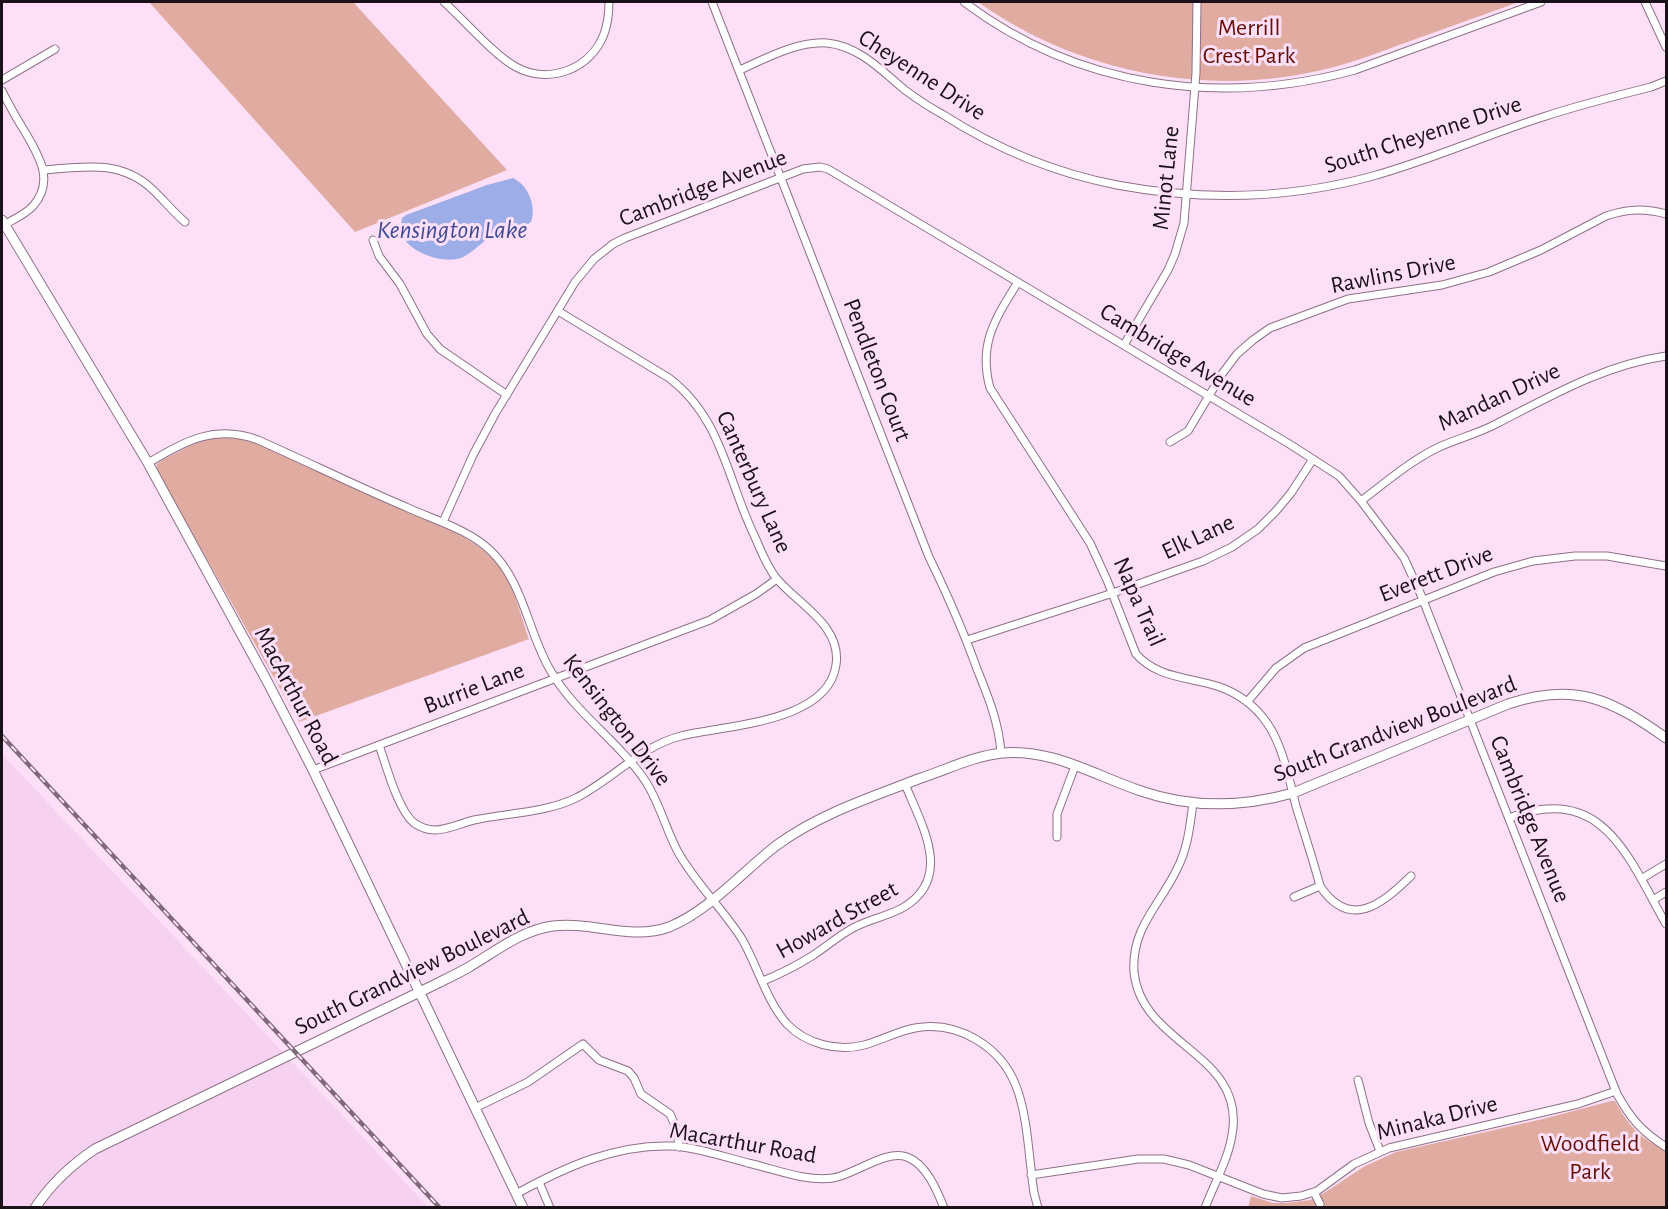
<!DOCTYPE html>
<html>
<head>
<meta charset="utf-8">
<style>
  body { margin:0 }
  #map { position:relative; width:1668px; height:1209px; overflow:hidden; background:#fedff8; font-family:"Alegreya Sans",sans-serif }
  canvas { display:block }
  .frame { position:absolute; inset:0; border:3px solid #1b111a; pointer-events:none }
</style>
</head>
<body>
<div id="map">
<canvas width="1668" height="1209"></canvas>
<div class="frame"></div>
</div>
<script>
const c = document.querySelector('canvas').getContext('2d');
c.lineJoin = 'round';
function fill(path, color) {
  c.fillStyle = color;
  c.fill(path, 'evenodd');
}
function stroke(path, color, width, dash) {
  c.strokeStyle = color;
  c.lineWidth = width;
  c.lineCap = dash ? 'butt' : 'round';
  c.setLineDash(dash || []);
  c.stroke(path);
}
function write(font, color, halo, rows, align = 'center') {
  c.font = font + ' "Alegreya Sans",sans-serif';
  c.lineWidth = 6;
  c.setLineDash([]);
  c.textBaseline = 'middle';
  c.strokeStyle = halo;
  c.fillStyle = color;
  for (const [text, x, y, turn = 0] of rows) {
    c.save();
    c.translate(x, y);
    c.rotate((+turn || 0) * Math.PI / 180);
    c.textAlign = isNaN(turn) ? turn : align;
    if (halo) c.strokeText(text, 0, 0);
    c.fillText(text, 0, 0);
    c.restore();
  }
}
fill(new Path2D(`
  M2,754L343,1116L428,1207H2Z`), '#f6d2f0');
fill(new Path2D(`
  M149,2H353L507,170L355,232Z
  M978,2H1519C1479,16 1439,31 1399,45C1378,53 1356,61 1334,67C1213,99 1081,75 978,2Z
  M221,437L239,439L262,445L450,530C508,559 510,581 529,639L299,722L156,469L157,464L161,461L197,442Z
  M1611,1101H1615C1631,1129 1638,1136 1666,1151V1207L1248,1208L1251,1196L1273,1203H1287L1310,1200L1324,1193L1365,1166L1396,1152L1543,1119Z`), '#e0aba1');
fill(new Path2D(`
  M513,178C528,185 537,206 531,222C520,230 508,230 496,235C484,239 476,250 465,256C448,266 412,254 403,237C400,231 401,225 402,218L406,215L487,185Z`), '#9dade8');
const street = new Path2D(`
  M444,2C463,19 495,56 516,67C549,85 591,69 604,34C608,23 609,12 609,2
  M712,2L929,557C947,594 963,630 977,669C988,696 999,723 1001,753
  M964,2C1078,88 1220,107 1355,70L1541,2
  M1645,2L1666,47
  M740,70C766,58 798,41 827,43C859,46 882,71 905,90C917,99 929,107 942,114C995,148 1055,173 1117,185C1202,201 1289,199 1373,176C1431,160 1486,135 1543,117C1579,105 1615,96 1651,87L1666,81
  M2,80L55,49
  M2,91C9,105 17,119 25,132C39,156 55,181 33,206C25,215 12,220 2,226
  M44,170C82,167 120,159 152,189C163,199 173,212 185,222
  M373,240L379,256L400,284L427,334L440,349L507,395
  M1018,282C995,319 978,344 990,388L1090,543L1107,580L1136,654C1158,679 1191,677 1220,687C1239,694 1256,707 1267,723C1283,746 1289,779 1296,806C1304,833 1313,859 1320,886C1350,931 1382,904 1411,876
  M1124,345L1168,270L1175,254L1184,223L1196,73L1197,2
  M1170,442L1188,431L1222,374L1237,354L1253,340L1270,328L1348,299L1442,285L1489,272L1541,250L1606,216C1627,209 1644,208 1666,214
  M148,463C186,441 214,424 258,440C308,462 356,486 406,507C434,520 468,529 491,551C523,582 528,631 549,668C574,713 618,740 646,782C660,804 666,830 678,852C696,884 723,909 742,939C758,967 766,1000 787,1024C806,1044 838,1052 864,1045C882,1040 898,1031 915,1028C958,1020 1001,1047 1016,1086C1028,1116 1029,1161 1034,1193L1038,1208
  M1361,501C1386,482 1409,462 1437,448C1456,439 1477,434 1496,424C1551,396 1604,365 1666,356
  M443,522L473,455L495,414L575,282L594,259L613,244L625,238L803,169L820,167L828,169L1291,445L1339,476L1361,501L1404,558L1421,595L1617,1094C1631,1119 1641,1131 1666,1147
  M967,640L1113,593L1203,561L1232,547L1258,529L1276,511L1291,493L1313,459
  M1247,702L1276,668L1304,648L1494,572L1533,561L1575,556H1607L1666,566
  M379,745C386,765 398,810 414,823C420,827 427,830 435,830C448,830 461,823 474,820C507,813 545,813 576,798C612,780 641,746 681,736C725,725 828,723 836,665C842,626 799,605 777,579C766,566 761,550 754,535C727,479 722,418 669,378L558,311
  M313,770L710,620L756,594L777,579
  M1193,803C1190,825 1188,848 1177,869C1160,905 1131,928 1134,972C1141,1046 1247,1053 1232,1135C1228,1160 1214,1184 1205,1208
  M1509,818C1603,782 1628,857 1666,924
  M1057,837V814L1075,766
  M1641,879L1666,864
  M1294,897L1320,886
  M1653,900L1666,892
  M763,981C780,974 796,966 812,956C826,947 838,936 853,928C869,919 889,916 904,907C954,877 921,824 905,784
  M1358,1080L1369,1123L1380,1151
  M475,1108L528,1082L583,1044L599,1060L628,1071L634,1078L641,1094L670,1114L677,1130L679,1147
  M1031,1175L1138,1159H1164L1189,1165L1263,1194L1282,1198L1301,1196L1317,1191L1354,1164L1389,1148L1578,1104L1616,1091
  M539,1182L550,1208
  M1314,1192L1320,1204
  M516,1194C565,1167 616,1144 672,1146C697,1147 724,1157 748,1163C775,1169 805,1182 833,1178C854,1175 886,1149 907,1157C926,1164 937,1190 944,1208`);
const secondary = new Path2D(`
  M2,220L148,463L267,681L313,770L523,1208
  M35,1208C51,1184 71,1165 95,1149L432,986C444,980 457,974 469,967C496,951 522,930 553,926C592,921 631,941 669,927C709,911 743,871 777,845C821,813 872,797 921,778C948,769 974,756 1002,753C1051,748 1096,776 1141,791C1190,808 1243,807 1293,793L1508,704C1575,681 1612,700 1666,738`);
stroke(street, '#8c7187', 9);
stroke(secondary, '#8c7187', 11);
stroke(street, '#fff', 7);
stroke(secondary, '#fff', 9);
const rail = new Path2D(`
  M2,736L440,1208`);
stroke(rail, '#7e6a7a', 4.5);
stroke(rail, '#fedff8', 2, [7]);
write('24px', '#630f06', '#fedff8', [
  ["Merrill",1249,28],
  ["Crest Park",1249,56],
  ["Woodfield",1590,1144],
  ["Park",1590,1172]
]);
write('24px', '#1b111a', '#fedff8', [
  ["Cheyenne Drive",922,75,33],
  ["South Cheyenne Drive",1423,135,-18],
  ["Minot Lane",1166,178,-84],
  ["Cambridge Avenue",703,188,-21],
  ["Rawlins Drive",1393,274,-11],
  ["Cambridge Avenue",1178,355,31],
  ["Pendleton Court",877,370,69],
  ["Mandan Drive",1499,397,-25],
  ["Canterbury Lane",754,482,66],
  ["Elk Lane",1198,537,-25],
  ["Everett Drive",1436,574,-21],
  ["Napa Trail",1139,602,66],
  ["Burrie Lane",474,688,-21],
  ["MacArthur Road",296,696,62],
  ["Kensington Drive",617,720,52],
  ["South Grandview Boulevard",1395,729,-21],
  ["Cambridge Avenue",1530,819,68],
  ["Howard Street",837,920,-29],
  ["South Grandview Boulevard",412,972,-26],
  ["Minaka Drive",1437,1118,-14],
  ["Macarthur Road",743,1143,10]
]);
write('italic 26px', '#3f4c94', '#fedff8', [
  ["Kensington Lake",452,230]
]);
</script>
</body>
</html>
